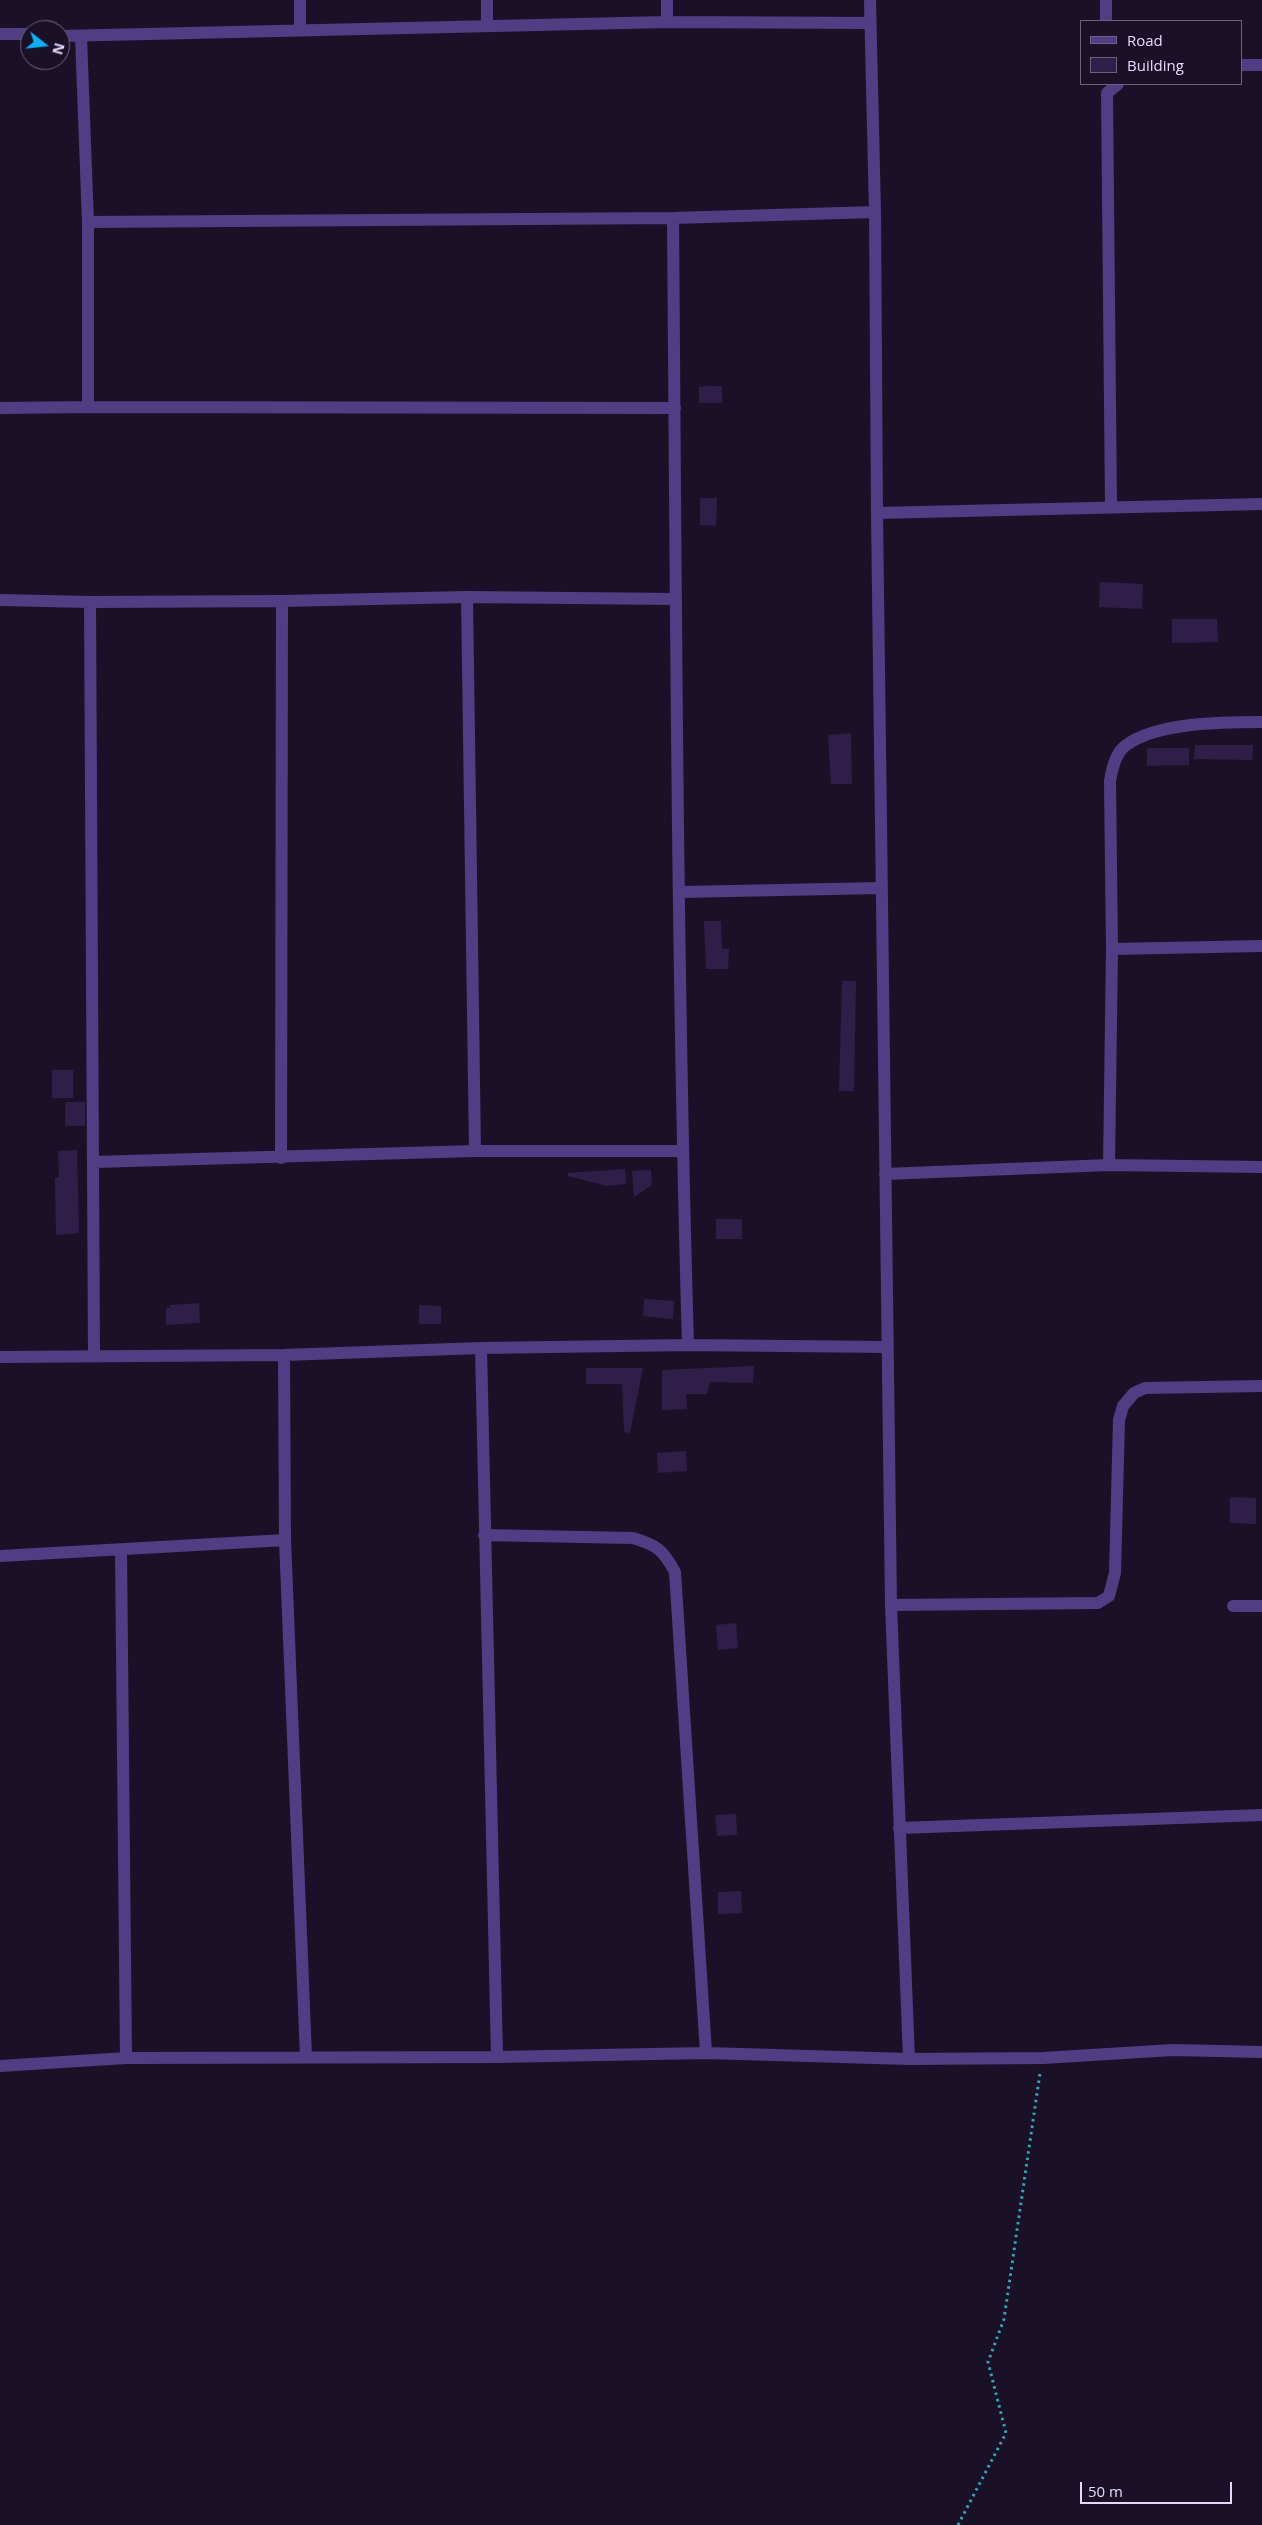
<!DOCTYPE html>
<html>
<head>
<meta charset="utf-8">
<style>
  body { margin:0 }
  #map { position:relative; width:1262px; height:2525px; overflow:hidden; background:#1a1128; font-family:"Open Sans",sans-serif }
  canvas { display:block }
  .legend { position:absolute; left:1080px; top:20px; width:162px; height:65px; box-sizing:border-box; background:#1a1128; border:1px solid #6b617d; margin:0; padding:6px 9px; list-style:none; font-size:15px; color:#e5dafd }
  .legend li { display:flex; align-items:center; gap:10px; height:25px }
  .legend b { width:25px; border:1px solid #6b617d }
  .north { position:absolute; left:20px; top:20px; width:50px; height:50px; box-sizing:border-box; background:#1a1128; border:1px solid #6b617d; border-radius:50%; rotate:106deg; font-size:14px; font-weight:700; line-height:20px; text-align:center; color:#e5dafd }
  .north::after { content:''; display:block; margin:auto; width:18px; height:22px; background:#0faff5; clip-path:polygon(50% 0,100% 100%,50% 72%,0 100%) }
  .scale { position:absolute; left:1080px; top:2482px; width:152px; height:22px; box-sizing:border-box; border:2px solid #e5dafd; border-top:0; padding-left:6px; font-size:15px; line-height:18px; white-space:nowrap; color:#e5dafd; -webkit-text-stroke:4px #1a1128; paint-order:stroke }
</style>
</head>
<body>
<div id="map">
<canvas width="1262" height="2525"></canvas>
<ul class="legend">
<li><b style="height:6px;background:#503e85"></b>Road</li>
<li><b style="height:14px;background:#2f1e48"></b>Building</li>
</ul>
<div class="north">N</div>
<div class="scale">50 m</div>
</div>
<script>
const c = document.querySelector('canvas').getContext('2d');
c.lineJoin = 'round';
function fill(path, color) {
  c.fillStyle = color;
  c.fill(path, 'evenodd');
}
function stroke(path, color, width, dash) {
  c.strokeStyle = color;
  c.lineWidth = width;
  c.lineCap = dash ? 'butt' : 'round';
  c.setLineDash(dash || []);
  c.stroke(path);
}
fill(new Path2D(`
  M708,386H722V403H699V387Z
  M700,498H717L716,526L700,525Z
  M1100,582L1143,584L1142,609L1099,607Z
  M1172,619H1217L1218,642L1172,643Z
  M851,733L852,784H831L828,735Z
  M1195,745H1253L1252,760L1194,759Z
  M1147,748H1189V765L1147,766Z
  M704,921H721L722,949H729L728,969H706Z
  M842,981H856L854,1091H839Z
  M52,1070H73V1098H52Z
  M65,1102H85V1126H65Z
  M77,1150L79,1233L56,1235L55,1178L59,1177L58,1151Z
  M625,1169L626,1184L607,1186L568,1176V1173Z
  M651,1170L652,1185L634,1197L632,1171Z
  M716,1219H742V1239H716Z
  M644,1299L674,1301L673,1319L643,1316Z
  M199,1303L200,1323L166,1325V1308H170V1305Z
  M419,1305L441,1306V1324H419Z
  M754,1366L753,1383L710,1382L707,1394H686L687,1409L662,1410V1370Z
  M586,1368H643L630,1433L624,1432L622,1384H586Z
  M686,1451L687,1471L658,1473L657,1453Z
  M1230,1497L1256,1498V1524L1230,1523Z
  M736,1623L738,1648L718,1650L716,1625Z
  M736,1814L737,1835L717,1836L715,1815Z
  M741,1891L742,1913L718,1914V1892Z`), '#2f1e48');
stroke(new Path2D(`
  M958,2525L1006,2433L988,2362L1004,2319L1040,2073`), '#36a3b6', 3, [2.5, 4]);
stroke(new Path2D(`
  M300,0V29
  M487,0V25
  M870,0L875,212L877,513L1262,504
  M1106,0V21
  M667,22V0
  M0,34H30
  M60,36L667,22L870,23
  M81,37L88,222
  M1241,65H1262
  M673,218C676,594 677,969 688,1345
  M0,408L88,407
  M675,408L88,407V222L673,218L875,212
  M1111,506L1107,93L1118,84
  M877,513L891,1605L909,2059
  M467,597L475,1151
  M0,600L90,602L282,601L467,597L675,599
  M90,602L94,1355
  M1262,722C1224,722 1156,722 1125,746C1115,754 1112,769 1110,781L1112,949L1109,1165L1262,1167
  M680,892L881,888
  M1112,949L1262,946
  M281,1158L282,601
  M93,1162L475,1151H683
  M885,1174L1109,1165
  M481,1348L497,2057
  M284,1355L285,1540L306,2057
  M0,1357L284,1355L481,1348L688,1345L886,1347
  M484,1535L633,1538C657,1545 663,1550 675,1572L706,2053
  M121,1551L126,2058
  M0,1556L285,1540
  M891,1605L1098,1603L1109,1596L1115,1573L1119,1420L1123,1406L1134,1393L1145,1388L1262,1386
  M1233,1606H1262
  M899,1828L1262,1815
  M0,2066L126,2058L497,2057L706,2053L909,2059L1043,2058L1173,2050L1262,2052`), '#503e85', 12);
</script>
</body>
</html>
